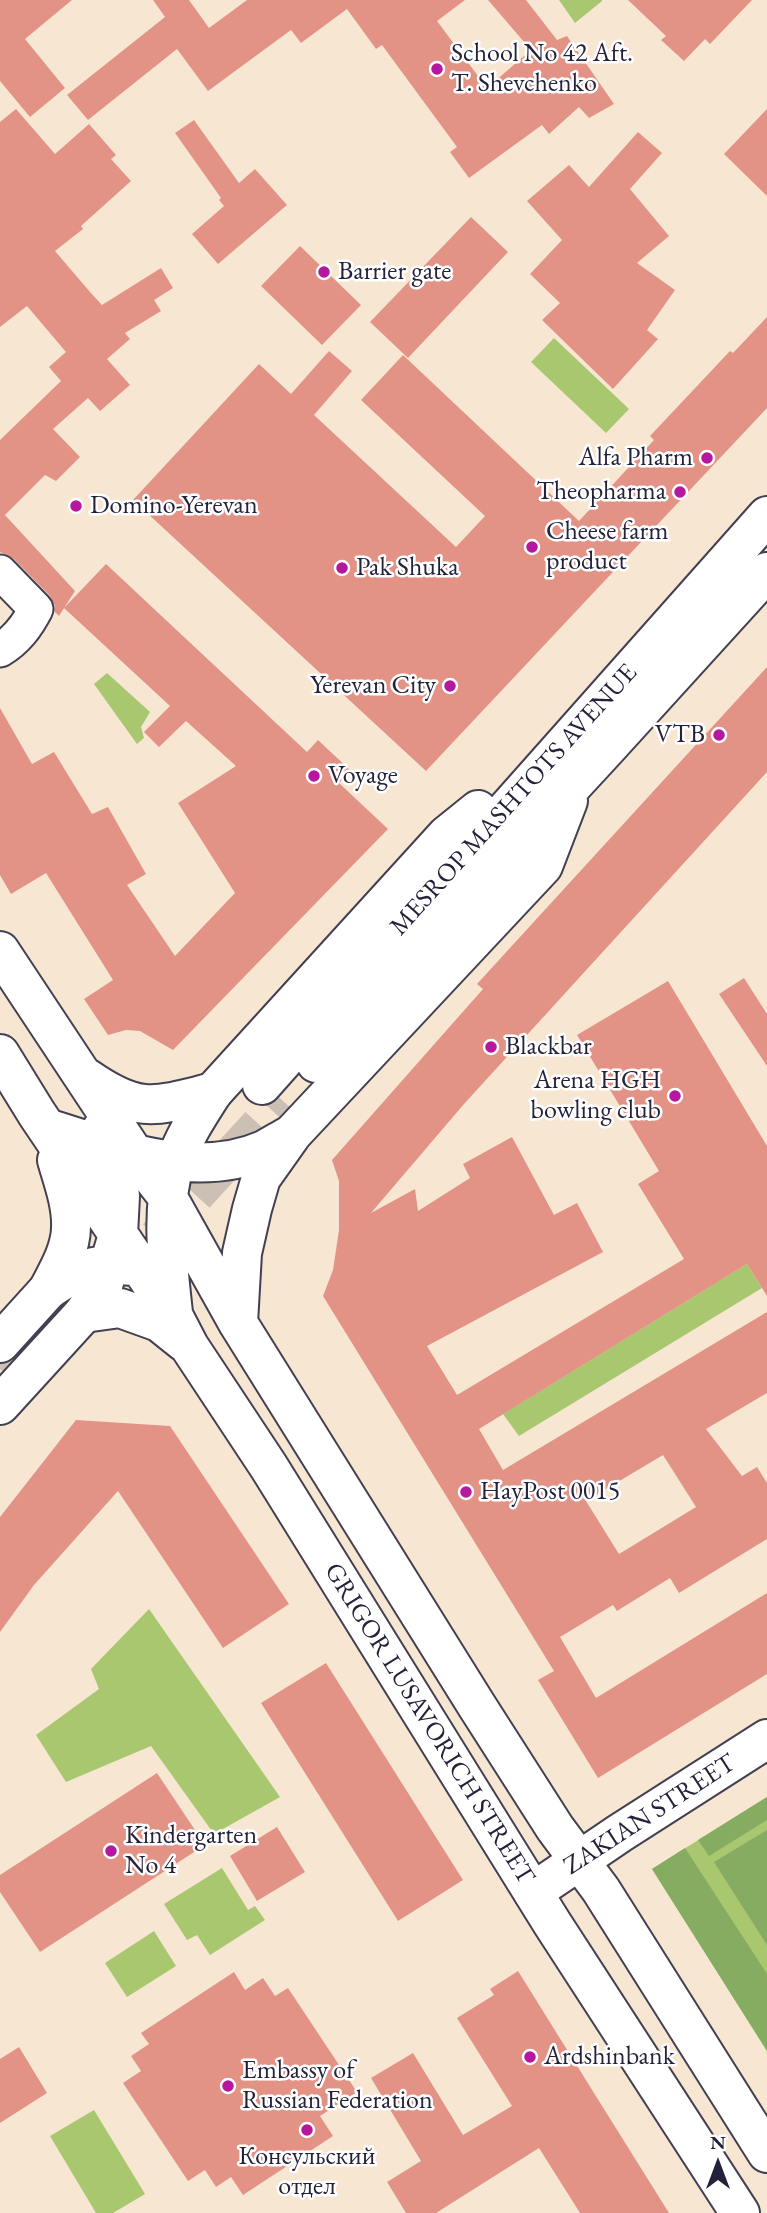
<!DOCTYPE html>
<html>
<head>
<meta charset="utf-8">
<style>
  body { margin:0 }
  #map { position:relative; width:767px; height:2213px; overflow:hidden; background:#f7e7d2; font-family:"EB Garamond",serif }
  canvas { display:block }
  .north { position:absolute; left:683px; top:2129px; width:70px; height:70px; -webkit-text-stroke:5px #fff; paint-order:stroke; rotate:0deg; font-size:19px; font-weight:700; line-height:28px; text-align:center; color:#22223b }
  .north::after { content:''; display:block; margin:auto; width:24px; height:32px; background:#22223b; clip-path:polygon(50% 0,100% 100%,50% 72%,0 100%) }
</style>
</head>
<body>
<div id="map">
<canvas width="767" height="2213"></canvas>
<div class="north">N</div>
</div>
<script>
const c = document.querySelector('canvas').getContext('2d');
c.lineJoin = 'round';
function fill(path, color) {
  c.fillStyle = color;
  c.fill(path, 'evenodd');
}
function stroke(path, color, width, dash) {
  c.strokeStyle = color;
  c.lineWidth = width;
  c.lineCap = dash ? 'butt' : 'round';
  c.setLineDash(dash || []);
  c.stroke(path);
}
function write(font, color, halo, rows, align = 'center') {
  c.font = font + ' "EB Garamond",serif';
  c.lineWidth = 5;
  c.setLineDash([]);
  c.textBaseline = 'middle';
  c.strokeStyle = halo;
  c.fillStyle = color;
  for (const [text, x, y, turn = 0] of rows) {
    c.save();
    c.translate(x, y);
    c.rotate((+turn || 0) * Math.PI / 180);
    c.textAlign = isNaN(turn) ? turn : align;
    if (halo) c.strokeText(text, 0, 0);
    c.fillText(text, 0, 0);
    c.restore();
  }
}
fill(new Path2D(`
  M559,0H602V1L575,23Z
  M554,338L629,409L606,433L531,362Z
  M107,673L150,712L141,727L144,738L137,744L94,684Z
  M747,1264L762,1288L519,1436L503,1414Z
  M149,1609L280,1797L214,1834L151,1746L66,1782L36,1735L99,1689L91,1669Z
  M767,1797V2051L652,1869Z
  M222,1868L248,1910L255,1906L265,1920L210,1955L197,1935L187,1940L164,1904Z
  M154,1931L176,1966L127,1997L105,1963Z
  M94,2110L145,2194L113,2213H96L50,2136Z`), '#a8c76f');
fill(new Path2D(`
  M767,1797V1820L709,1856L698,1840Z
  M767,1830V1945L714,1862Z
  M685,1848L767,1974V2051L652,1869Z`), '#86ac62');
fill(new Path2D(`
  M0,0H72L25,39L65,88L30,117L0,81Z
  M153,0H189L209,28L247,0H465L437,21L487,88L531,50L488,0H526L557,40L567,36L614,104L589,118L579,107L549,134L542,125L469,178L450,152L457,147L382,45L376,49L347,9L301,43L291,30L208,91L177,49L88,120L67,95L165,17Z
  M628,0H752L710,44L705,39L684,61L661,40L666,36Z
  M16,109L55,154L89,124L116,155L111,159L131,181L81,226L83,229L55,251L90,292L102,305L161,268L173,288L154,300L161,311L125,333L130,339L107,359L130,385L100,411L88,398L53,429L80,457L56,481L45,475L5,515L75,591L59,616L54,611L55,606L50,596L14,559L0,552V440L61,381L49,367L66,352L27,306L0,327V122Z
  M767,109V196L724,154Z
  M194,120L239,183L255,169L287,205L218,264L192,234L224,206L219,200L221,198L175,133Z
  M638,132L662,153L630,189L669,236L637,263L675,290L647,330L658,339L613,389L542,320L560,303L530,274L562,240L527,201L569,165L589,187Z
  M471,217L508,252L408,358L370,322Z
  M300,246L361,305L322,345L261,286Z
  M767,317V408L426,771L133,500L259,364L291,394L329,351L352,371L314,415L456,547L485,516L361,400L403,355L579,521L654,440L650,436L730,351L733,353Z
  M106,564L307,752L318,740L351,771L339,783L388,829L173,1050L140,1031L126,1030L108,1035L84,999L113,980L46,873L11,894L0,875V708L32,764L54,752L92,814L108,807L146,874L127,885L175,956L235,893L178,803L236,766L186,721L159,747L144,732L170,706L64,608Z
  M767,667V772L464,1104L371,1213L415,1189L418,1211L470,1178L463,1164L512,1137L554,1215L577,1203L603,1252L427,1346L457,1395L684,1259L638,1184L659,1171L577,1035L668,981L767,1146V1296L747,1264L479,1429L503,1470L767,1312V1393L706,1429L742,1476L757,1467L767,1483V1539L679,1593L670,1578L617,1611L613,1605L560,1637L596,1698L767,1593V1674L598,1778L538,1680L554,1671L323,1296L333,1270L339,1230V1181L332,1160L483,989L477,984ZM663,1455L696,1507L619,1554L586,1501Z
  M744,978L767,1014V1066L719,994Z
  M76,1420L170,1426L289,1604L223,1648L118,1491L34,1585L0,1632V1517Z
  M326,1663L463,1880L398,1921L261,1703Z
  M157,1773L205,1845L40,1952L0,1892V1875Z
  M277,1827L305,1872L257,1901L230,1856Z
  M518,1971L594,2093L669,2213H580L539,2148L436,2213H406L387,2182L421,2161L371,2078L413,2053L463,2135L512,2106L457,2018L494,1995L490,1989Z
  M234,1972L245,1990L263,1978L275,1996L288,1988L357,2092L320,2116L333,2136L243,2195L231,2177L216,2187L205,2170L188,2181L123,2083L141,2071L131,2056L149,2044L141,2033Z
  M19,2047L47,2093L0,2123V2059Z`), '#e29385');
stroke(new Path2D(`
  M157,1237L282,1100
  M0,1369L95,1267`), '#ccc0b4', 38, [38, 19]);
const street = new Path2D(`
  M0,572L36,609C27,626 17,640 0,650`);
const secondary = new Path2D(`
  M533,1892L620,1833L767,1739`);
const primary = new Path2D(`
  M0,951L135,1155L167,1196L238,1323L477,1706L555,1828L601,1890L767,2153
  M0,1054L37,1114L174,1317L189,1346L269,1467L552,1923L740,2213
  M87,1078C139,1114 154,1107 213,1092
  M47,1128C113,1149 196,1180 264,1150C273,1145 283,1139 292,1134
  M48,1290C79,1269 94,1262 133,1266
  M48,1290C58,1271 71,1249 71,1227C72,1205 63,1181 57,1160
  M84,1313L102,1289L118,1235L120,1196L117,1176L101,1130
  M84,1313L120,1308L159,1322L184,1342
  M173,1313C168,1265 160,1210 175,1163C183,1138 199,1114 213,1092
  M238,1323L242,1253L252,1209L261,1178L290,1137`);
const highway = new Path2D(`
  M316,1063L606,749L767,572
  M262,1085L767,516
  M213,1092L447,835L478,810
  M292,1134L543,866L568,801
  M0,1343L48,1290
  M0,1405L84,1313`);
stroke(street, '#424052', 37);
stroke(secondary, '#424052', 42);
stroke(primary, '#424052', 42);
stroke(highway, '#424052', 42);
stroke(street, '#fff', 33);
stroke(secondary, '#fff', 38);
stroke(primary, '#fff', 38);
stroke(highway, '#fff', 38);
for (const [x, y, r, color] of [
  [437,69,7,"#b5179e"],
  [324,272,7,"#b5179e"],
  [707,458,7,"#b5179e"],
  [680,492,7,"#b5179e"],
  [76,506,7,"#b5179e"],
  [532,547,7,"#b5179e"],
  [342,568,7,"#b5179e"],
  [450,686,7,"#b5179e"],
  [719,735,7,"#b5179e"],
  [314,776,7,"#b5179e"],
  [491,1047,7,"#b5179e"],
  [675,1096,7,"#b5179e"],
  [466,1492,7,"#b5179e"],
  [111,1851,7,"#b5179e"],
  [530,2057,7,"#b5179e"],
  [228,2086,7,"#b5179e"],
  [307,2130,7,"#b5179e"]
]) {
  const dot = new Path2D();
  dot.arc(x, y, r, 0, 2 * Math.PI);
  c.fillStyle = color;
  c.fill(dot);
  stroke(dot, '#fff', 2.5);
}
write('26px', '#22223b', '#fff', [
  ["School No 42 Aft.",451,54],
  ["T. Shevchenko",451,84],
  ["Barrier gate",338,272],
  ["Alfa Pharm",693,458,"right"],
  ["Theopharma",666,492,"right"],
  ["Domino-Yerevan",90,506],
  ["Cheese farm",546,532],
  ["product",546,562],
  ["Pak Shuka",356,568],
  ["Yerevan City",436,686,"right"],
  ["VTB",705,735,"right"],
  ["Voyage",328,776],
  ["Blackbar",505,1047],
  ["Arena HGH",661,1081,"right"],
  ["bowling club",661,1111,"right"],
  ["HayPost 0015",480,1492],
  ["Kindergarten",125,1836],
  ["No 4",125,1866],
  ["Ardshinbank",544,2057],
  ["Embassy of",242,2071],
  ["Russian Federation",242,2101],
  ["Консульский",307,2157,"center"],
  ["отдел",307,2187,"center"]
], 'left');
write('26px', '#22223b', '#fff', [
  ["MESROP MASHTOTS AVENUE",514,800,-48],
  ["GRIGOR LUSAVORICH STREET",429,1724,58],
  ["ZAKIAN STREET",650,1815,-33]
]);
</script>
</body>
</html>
